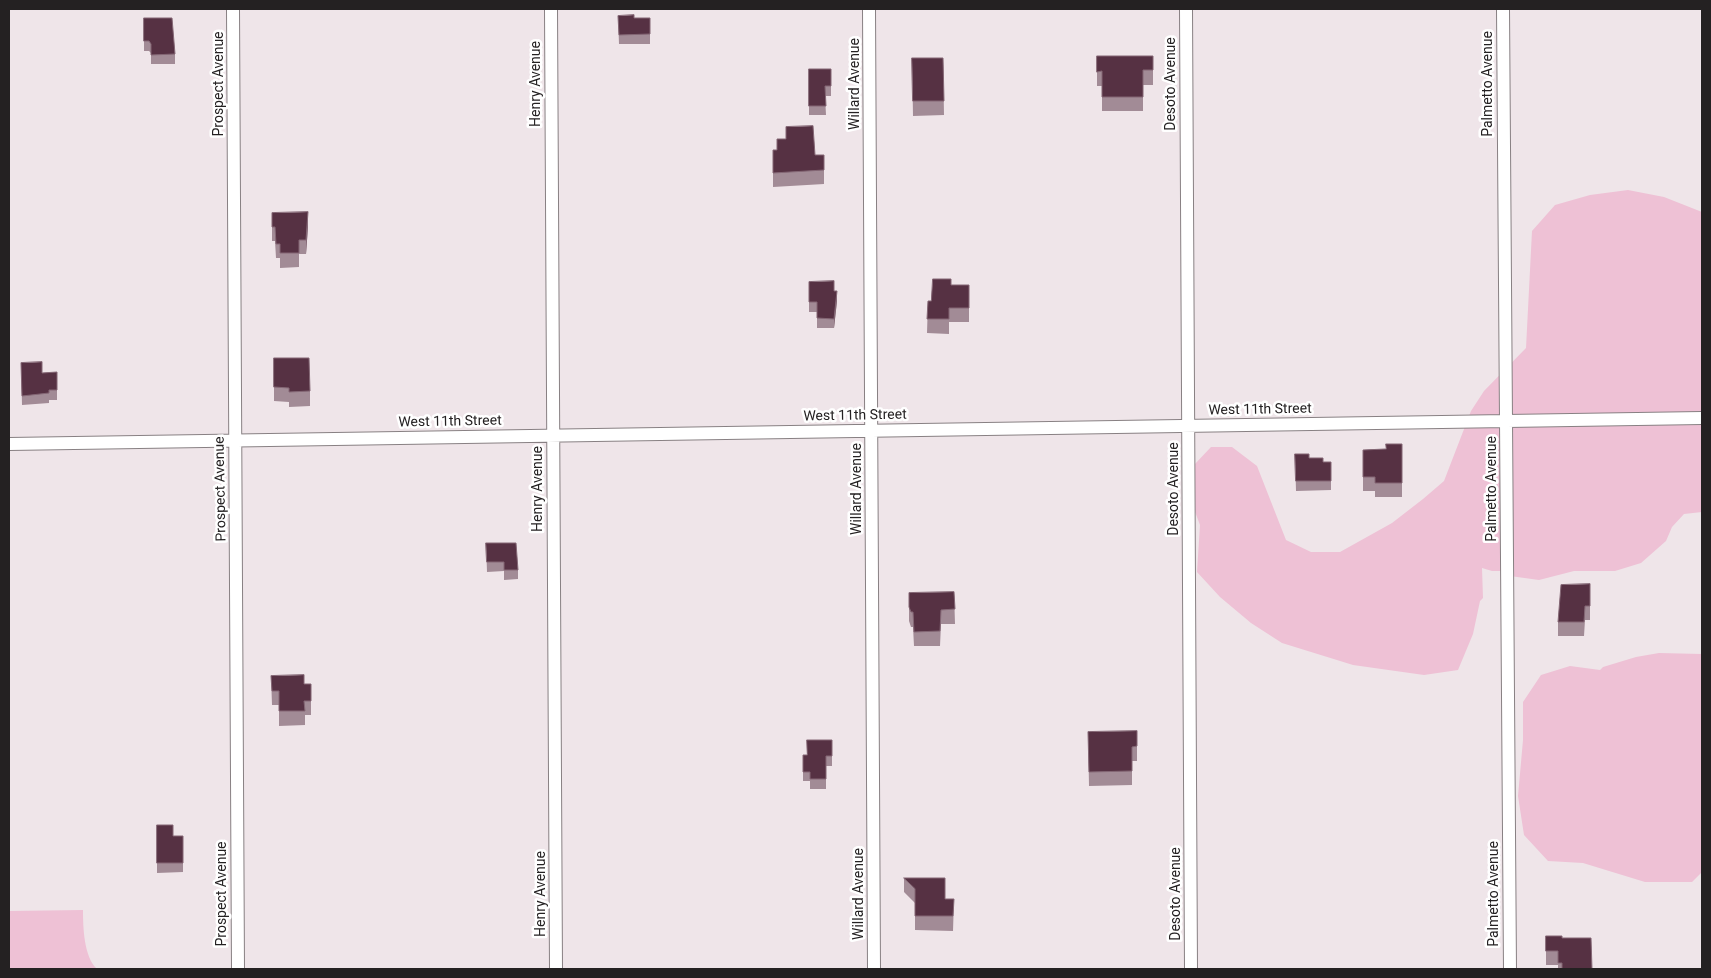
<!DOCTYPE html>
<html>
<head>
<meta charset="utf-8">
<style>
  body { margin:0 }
  #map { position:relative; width:1711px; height:978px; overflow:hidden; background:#efe5e9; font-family:Roboto,sans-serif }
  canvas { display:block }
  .frame { position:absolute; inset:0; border:10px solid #242122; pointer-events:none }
</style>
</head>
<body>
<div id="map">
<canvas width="1711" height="978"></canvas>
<div class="frame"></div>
</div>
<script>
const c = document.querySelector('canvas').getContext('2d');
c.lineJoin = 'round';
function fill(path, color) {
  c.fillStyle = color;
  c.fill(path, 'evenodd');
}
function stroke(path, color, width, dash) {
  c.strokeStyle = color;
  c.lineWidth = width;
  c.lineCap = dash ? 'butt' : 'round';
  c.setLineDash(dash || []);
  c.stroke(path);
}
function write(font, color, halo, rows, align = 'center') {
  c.font = font + ' Roboto,sans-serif';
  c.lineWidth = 5;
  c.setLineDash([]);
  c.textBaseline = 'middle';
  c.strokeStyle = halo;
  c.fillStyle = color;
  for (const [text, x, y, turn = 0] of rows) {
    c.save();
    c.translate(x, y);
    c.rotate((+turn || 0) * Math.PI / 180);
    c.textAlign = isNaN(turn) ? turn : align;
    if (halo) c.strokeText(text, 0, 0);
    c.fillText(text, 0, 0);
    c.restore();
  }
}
fill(new Path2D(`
  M1628,190L1664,197L1702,212V512L1684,514L1672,527L1666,541L1641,563L1615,571H1574L1539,580L1510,576L1509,571H1492L1482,568L1483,598L1480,601L1473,634L1458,670L1424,675L1353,665L1282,643L1251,623L1220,597L1197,572L1200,525L1194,509V465L1211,447H1232L1257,466L1286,540L1311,552H1340L1392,523L1423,499L1444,481L1471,411L1484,391L1526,348L1532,231L1555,205L1590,195Z
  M1659,653L1702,654V872L1692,882H1645L1583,863L1548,861L1524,835L1518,796L1523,740V702L1541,675L1570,666L1600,670L1603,667L1636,657Z
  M83,910C83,928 84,957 97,969H9V911Z`), '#eec1d5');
const minor = new Path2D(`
  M233,9L238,969
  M551,9L556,969
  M869,9L874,969
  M1186,9L1191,969
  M1503,9L1510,969
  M9,444L1702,418`);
stroke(minor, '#888083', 14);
stroke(minor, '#fff', 12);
fill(new Path2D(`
  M618,16L634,18H650V44H619Z
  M144,18L175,54V64H151V53L149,51H144Z
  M1097,56H1153V85H1143V111H1102V86H1097Z
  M912,58H943L944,115L913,116Z
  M809,69H831V96H825L826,115H809Z
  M773,150L815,155H824V184L773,187Z
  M272,213L308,227L306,254H299V267L280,268V258H276L275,241H272Z
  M809,282L834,291L837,301L834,328H817V312H809Z
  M951,285H969V322H949V334L927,333L928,301H931Z
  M274,358L310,391V406L289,407V402L274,401Z
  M21,363L42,373L57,372V400H49V403L22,405Z
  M1402,444V497H1375V491H1363V450L1386,449Z
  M1295,454L1323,462H1331V490L1296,491Z
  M486,543L518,570V579L504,580V571L487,572Z
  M1590,584V620H1585L1584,636H1558V622Z
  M954,592L955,624H941L940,646H914L913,627H911L909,621V593Z
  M271,676L304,684L311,701V715H305V725L279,726V705H272Z
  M1137,731V761H1132V785L1089,786L1088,732Z
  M832,740V766H826V789H810V781H803V755H807Z
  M157,825L173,836H183V872L157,873Z
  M904,878L945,899H954L953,931L915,930V903L904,892Z
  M1546,936L1562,938L1592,969H1558V965H1546Z`), '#a28b96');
fill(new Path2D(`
  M308,212V227L306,254V240Z
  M837,291V301L834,328V319Z`), '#846775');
const building = new Path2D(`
  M634,15V18H650V34L619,35L618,16Z
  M144,18H172L175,54L151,55V44L149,41H144Z
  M1097,56H1153V70H1143V97H1102V71L1097,72Z
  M912,58H943L944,101H913Z
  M809,69H831V86H825L826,106H809Z
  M813,126L815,155H824V170L773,173V150H777V139H786V127Z
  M308,212L306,240H299V253H280V244H276L275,227H272V213Z
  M933,279H951V285H969V308H949V319H927L928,301H931Z
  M834,281V291H837L834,319L817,318V302H809V282Z
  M274,358H309L310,391L289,392V388L274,387Z
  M42,362V373L57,372V390H49V393L22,396L21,363Z
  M1386,444H1402V483H1375V477H1363V450L1386,449Z
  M1295,454H1309V458H1323V462H1331V481H1296Z
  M486,543H516L518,570H504V562H487Z
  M1590,584V606H1585L1584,622H1558L1561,585Z
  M954,592L955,609L941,610L940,631L914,632L913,612H911L909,607V593Z
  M304,675V684H311V701H304L305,711H279V691H272L271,676Z
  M1137,731V746L1132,747V771L1089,772L1088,732Z
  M807,740H832V756H826V779H810V772H803V755H807Z
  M157,825H173V836H183V863H157Z
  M904,878H945V899H954L953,916H915V889Z
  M1546,936H1562V938H1591L1592,969H1562V963H1558V951H1546Z`);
fill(building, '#563143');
stroke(building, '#846775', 1);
write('14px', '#242122', '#fff', [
  ["Prospect Avenue",219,84,-90],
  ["Henry Avenue",536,84,-90],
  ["Willard Avenue",855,84,-90],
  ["Desoto Avenue",1171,84,-90],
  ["Palmetto Avenue",1488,84,-90],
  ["West 11th Street",1260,410,-1],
  ["West 11th Street",855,416,-1],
  ["West 11th Street",450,422,-1],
  ["Prospect Avenue",221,489,-91],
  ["Henry Avenue",538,489,-90],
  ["Willard Avenue",857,489,-90],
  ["Desoto Avenue",1174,489,-90],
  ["Palmetto Avenue",1492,489,-90],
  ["Prospect Avenue",222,894,-90],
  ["Henry Avenue",541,894,-90],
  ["Willard Avenue",859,894,-90],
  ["Desoto Avenue",1176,894,-90],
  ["Palmetto Avenue",1494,894,-90]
]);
</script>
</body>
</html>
